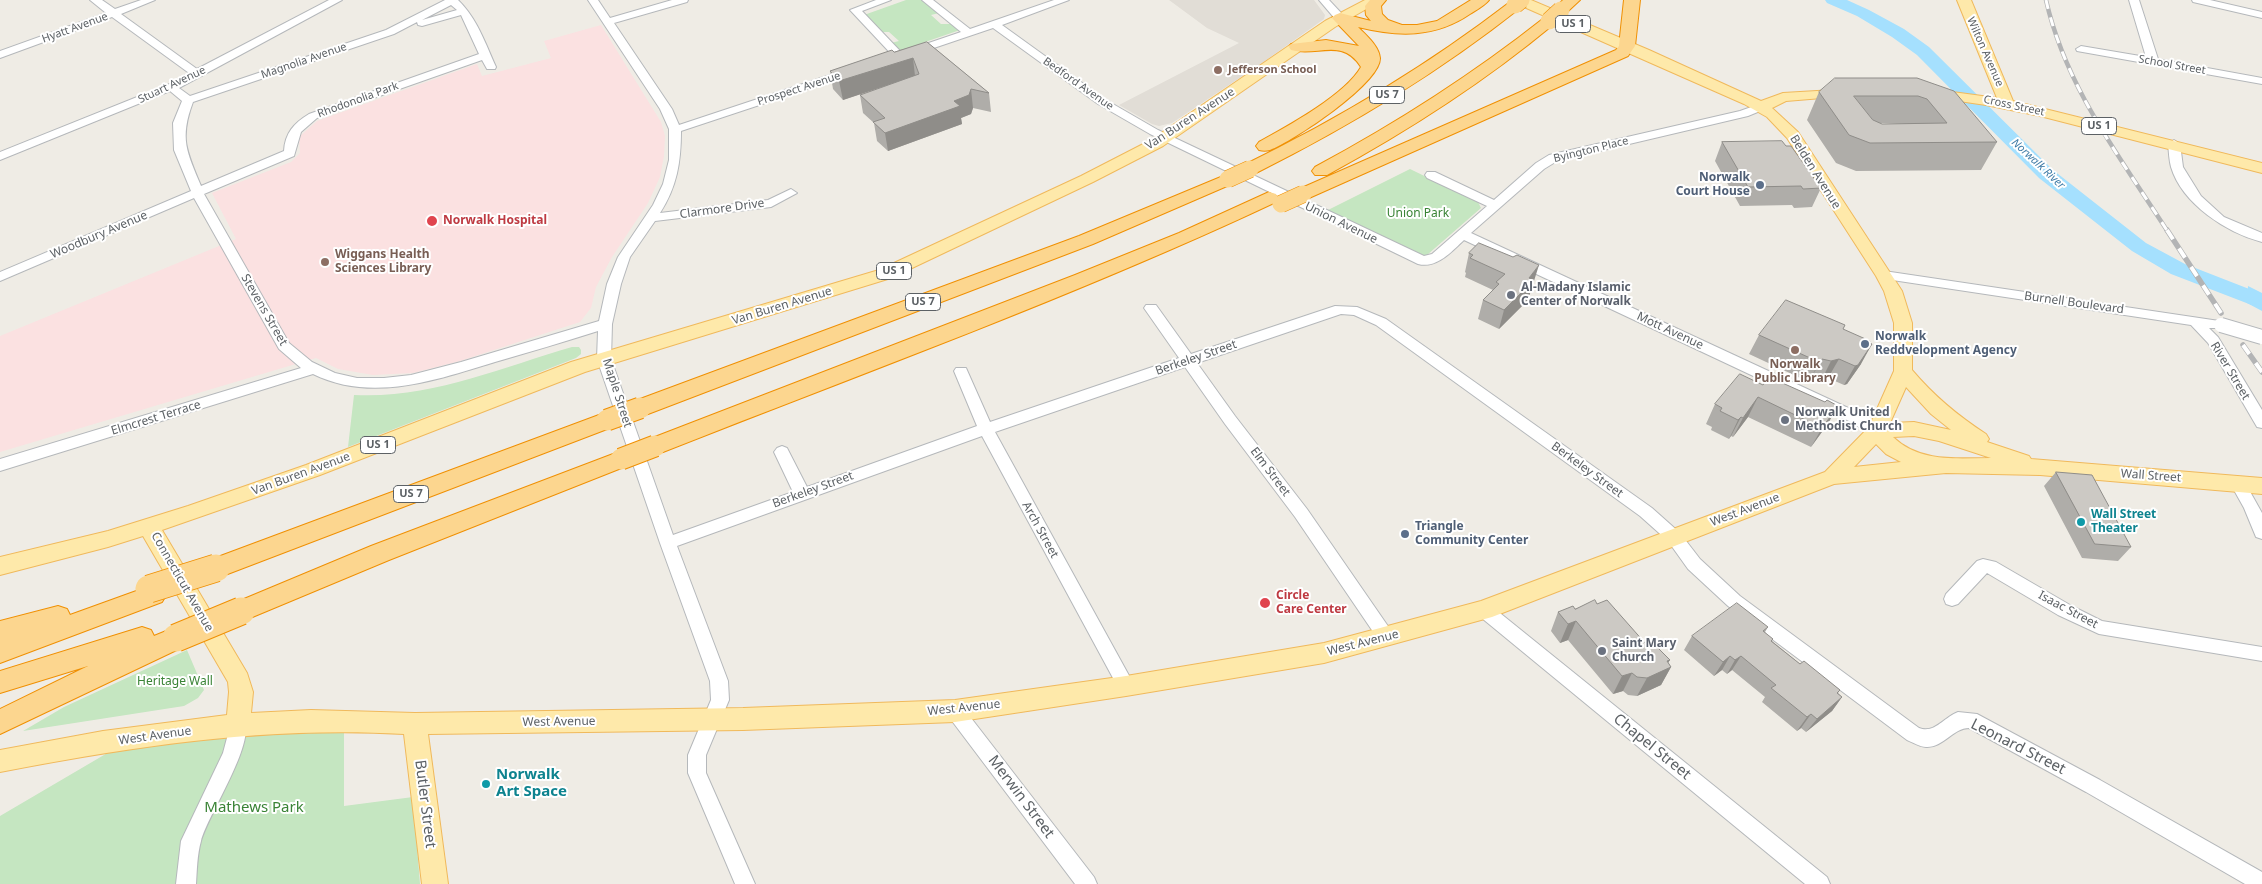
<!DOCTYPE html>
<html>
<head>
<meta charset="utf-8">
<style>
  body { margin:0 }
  canvas { display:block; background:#efece5 }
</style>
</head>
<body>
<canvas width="2262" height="884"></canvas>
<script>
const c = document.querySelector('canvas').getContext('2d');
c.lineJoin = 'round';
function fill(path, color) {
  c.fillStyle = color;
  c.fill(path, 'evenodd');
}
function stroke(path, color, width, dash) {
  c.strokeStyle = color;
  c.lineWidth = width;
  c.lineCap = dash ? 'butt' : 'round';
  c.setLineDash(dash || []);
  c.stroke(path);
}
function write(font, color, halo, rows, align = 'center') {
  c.font = font + ' "Noto Sans",sans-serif';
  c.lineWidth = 4;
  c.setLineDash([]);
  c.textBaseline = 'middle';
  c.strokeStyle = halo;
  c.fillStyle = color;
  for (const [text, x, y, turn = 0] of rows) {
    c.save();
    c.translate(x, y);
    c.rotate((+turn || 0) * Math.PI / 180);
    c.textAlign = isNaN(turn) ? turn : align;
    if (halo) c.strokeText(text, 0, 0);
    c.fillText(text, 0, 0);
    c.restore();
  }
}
fill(new Path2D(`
  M1169,0H1314L1325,15L1324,19L1262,63L1172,123L1159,126L1152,124L1119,105L1239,43L1207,28Z`), '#e1ddd6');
fill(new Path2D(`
  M601,25L661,122L665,136L664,156L660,177L648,203L612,257L596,287L591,308L580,322L460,361L413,373L373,375L338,369L316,358L0,452V336L236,239L212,193L291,162L300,153L299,137L317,121L477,64L482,76L551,58L544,41Z`), '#fbe1e1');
fill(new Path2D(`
  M906,0H921L939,13L931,15L941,24H951L960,30L899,51L891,43L899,41L889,32H880L864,15Z
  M1410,169L1478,202L1481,208L1427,255H1417L1328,210Z
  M572,347H579L581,350V354L576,358L348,447L354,395C431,399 499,368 572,347Z
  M187,650L204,690L198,698L184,706L23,731L64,707Z
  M251,730L344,731V806L413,797L420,884H0V816L121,745Z`), '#c5e6c1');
fill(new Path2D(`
  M2248,286L2262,293V311L2247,303Z`), '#a5e0fe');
fill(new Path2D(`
  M1825,0H1847L1869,10L1904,29L1929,47L2053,170L2146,243L2185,264L2262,294V309L2171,274L2132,251L2039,178L1917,55L1892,37L1857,16L1827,3Z`), '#a5e0fe');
const minor = new Path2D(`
  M90,0H102L115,9L141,0H155L121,14L197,69L329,0H342L179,88L190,96L386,30L445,0H458C477,18 486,45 496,67L495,69H487L482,60L317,118L301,132L294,156L204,194L289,343L312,362L335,373L357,378H384L411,375L461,362L599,321L607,284L618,257L653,205L663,184L669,160V129L660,109L588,0H598L610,18L672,0H688L687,2L614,23L672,109L679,125L845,70H853L854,72L853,74L681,131C681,162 677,187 660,213L768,200L791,189L797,193L771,207L655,221L630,257L621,284L612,324L611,359L673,535L793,492L774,452L777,448L782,446L787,448L807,487L977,426L954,371L956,368H966L990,422L1179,358L1144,308L1146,305H1156L1191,354L1335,306L1357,307L1386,319L1652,508L1680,533L1700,559L1740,596L1919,728C1935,734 1944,717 1958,712L1977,714L2100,780L2262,872V884H2245L2086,792L1969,728C1953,728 1943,748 1926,747C1920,747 1912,742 1907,740L1728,606L1688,569L1668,541L1640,516L1376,325L1354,315L1341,314L1197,363L1235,416L1307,509L1392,632L1395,637L1392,642L1386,644L1380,642L1295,517L1225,424L1185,367L995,432L1132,681L1135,686L1132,691L1126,694L1120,691L982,436L677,546L728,681L729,700L706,755V773L755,884H735L688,773V755L711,700L710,681L660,543L597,359L598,331C564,342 529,352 495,362C436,380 372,403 313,374L0,471V459L301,368L279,349L194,198L0,281V272L191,191L174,150L173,123L182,101L170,91L0,160V152L172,83L189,73L112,17L0,58V51L106,13ZM451,5L457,10L422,20ZM461,15L479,54L309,114C294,123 285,133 284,151L201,186C187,152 179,139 193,102L394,34L417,22L418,25L422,26Z
  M876,0H891L862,11L903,54V58H895L850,10Z
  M922,0H933L970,29L1054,0H1069L1002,25L1106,100L1158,130L1424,256L1432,254L1487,206L1427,178L1425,175L1427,172H1435L1494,200L1536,163L1549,155L1740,111L1757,105H1765L1767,107L1765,109L1748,116L1557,161L1544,169L1471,233L1859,413L1882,427L1884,431L1882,435H1872L1849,421L1464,240C1452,251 1437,269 1418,264L1150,134L1098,104L993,28L916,54H908V50L961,32Z
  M1319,0H1329L1344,16V20H1336Z
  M2129,0H2139L2158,59L2262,78V84L2077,51L2076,49L2081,46L2146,57Z
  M2192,0H2210L2262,12V18L2193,2Z
  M2174,140L2180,144L2183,167L2201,196L2224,217L2262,233V242C2227,233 2182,204 2171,167C2169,160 2169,152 2168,144Z
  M1884,271L2226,322L2228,325L2226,328H2209L2218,337L2262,410V428L2257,427L2208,343L2191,325L1879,278L1877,275L1879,272Z
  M2238,477L2243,479L2262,513V539L2256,537L2244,508L2230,483L2233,479Z
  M1983,559L1996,562L2070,605L2102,621L2262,647V661L2099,634L2058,615L1987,573L1958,604L1952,606L1946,604L1944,599L1946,594L1977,561Z
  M1484,603L1490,605L1827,877L1830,884H1805L1478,615L1476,610L1478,605Z
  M955,703L961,705L1094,877L1097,884H1075L949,717L946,711L949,705Z
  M238,717L244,719C256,744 208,814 201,841C197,855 197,870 196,884H176L181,841L223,753L232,719Z`);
const major = new Path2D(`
  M1365,0H1382L1335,27L1163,146L1093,182L891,278L585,372L320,475L162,530L247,673L253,692L251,713L311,710L415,713L743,708L955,700L1126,676L1324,643L1481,601L1825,472L1869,427L1894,371V323L1884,291L1876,276L1787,138L1767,117L1744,104L1515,3L1513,0H1531L1649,50L1761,101L1783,93L1851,89L1853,92L1851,95L1846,96L1786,101L1772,108L1798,132L1902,291L1912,323V370C1934,396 1958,416 1986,434L1989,439L1987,442L2029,456L2031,459L2262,478V494L2040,475L1946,473L1834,484L1492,617L1324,663L1126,696L955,722L743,730L428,734L448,884H422L404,734C267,726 134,746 0,772V750L103,731L227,715L229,692L228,682L143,536L108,547L0,575V557L108,531L188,506L306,465L571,362L879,270L1081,176L1151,140L1325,21ZM1906,387L1931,414L1951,430L1914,422L1890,423ZM1914,436L1939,441L1991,458C1957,458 1920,463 1893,437ZM1876,444L1886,454L1901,462L1854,467Z
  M1957,0H1971L2013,101L2262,163V173L2040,116L1986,105L1925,96L1923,93L1930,89L1997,98Z`);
const highway = new Path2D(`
  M1370,0H1386L1381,6L1382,14L1388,20L1402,25H1417L1437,21L1471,0H1489C1484,6 1476,10 1470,14C1435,38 1398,37 1358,27C1366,35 1379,46 1380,58C1381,83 1292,142 1270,150C1266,151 1263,151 1259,150L1256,146L1259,142C1288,126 1345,95 1361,67C1342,37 1318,57 1291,50L1289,47L1291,44L1326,40L1359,46L1332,18L1335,15L1340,13L1371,21L1366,15L1365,6Z
  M1515,0L1520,2L1523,5L1520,8C1438,73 1350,126 1256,173H1244L1241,169L1244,165C1338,119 1427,66 1510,2Z
  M1563,0H1580L1566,13H1556L1553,10Z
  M1624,0H1640L1635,46L1628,56L1309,198L1303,200L1297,198L1294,194L1297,190L1616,50L1619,46Z
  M1549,16L1554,18L1557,21L1554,24C1484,82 1408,131 1327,175H1315L1312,171L1315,167C1395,124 1472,75 1544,18Z
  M1228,174L1234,175L1237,179L1234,183L1093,244L648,414L640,416L632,414L629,408L632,402L1079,236Z
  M1269,192L1276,194L1278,198L1276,202C1076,296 868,371 663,452L655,454L647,452L644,446L647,440L1075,275L1179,233Z
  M607,412L615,414L618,420L615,426L225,575L216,578L207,575L204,568L207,561Z
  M621,451L629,453L632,459L629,465L389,560L250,618L241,621L232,618L228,611L232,604L371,546Z
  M153,585L162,588L166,595L162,602L0,663V621L58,606L67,609L70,615Z
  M142,627L151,630L154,636L176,627L185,630L189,638L185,646L0,734V709L88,666L0,693V671Z`);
stroke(minor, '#b5b8bb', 2);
stroke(major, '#f0b95c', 2);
stroke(highway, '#f09003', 2);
fill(minor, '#fff');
fill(major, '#fee9aa');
fill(highway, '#fcd68f');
const railFar1 = new Path2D(`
  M2046,0C2066,88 2120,157 2168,232`);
const rail = new Path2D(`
  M2167,230L2221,313
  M2243,345L2262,372`);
stroke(railFar1, '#b3b4b5', 4.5);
stroke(rail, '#b3b4b5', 5.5);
stroke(railFar1, '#fff', 3, [9]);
stroke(rail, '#fff', 4, [11]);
const minorBridge = new Path2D(`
  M2221,325L2262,337`);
const highwayBridgeFar2 = new Path2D(`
  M1515,5L1521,0
  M1549,21L1561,10
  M1228,179L1250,169
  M1281,204L1303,194`);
const highwayBridgeFar1 = new Path2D(`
  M607,420L640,408
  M621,459L655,446`);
const highwayBridge = new Path2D(`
  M149,589L216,568
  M176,638L241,611`);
stroke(minorBridge, '#b5b8bb', 16, []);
stroke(highwayBridgeFar2, '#f09003', 18, []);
stroke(highwayBridgeFar1, '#f09003', 23, []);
stroke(highwayBridge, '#f09003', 29, []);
stroke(minorBridge, '#fff', 14);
stroke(highwayBridgeFar2, '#fcd68f', 17);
stroke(highwayBridgeFar1, '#fcd68f', 21);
stroke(highwayBridge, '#fcd68f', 27);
fill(new Path2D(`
  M927,42L989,93L991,112L973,108L971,114L961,118L962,124L888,151L877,141L874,123L863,113L860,95L894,83L843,100L833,89L830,71Z
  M1917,78L1997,142L1981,170L1856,171L1836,163L1807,120L1819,92ZM1880,123H1905L1882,124Z
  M1722,142L1786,146L1821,188L1812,207L1794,208L1792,205L1740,206L1715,161Z
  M1479,243L1528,300L1499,329L1478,319L1483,300L1493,290L1465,277L1466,273L1465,272L1469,253Z
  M1845,325L1843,329L1861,364L1847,384L1844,385L1828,378L1821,381L1811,378L1809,382L1749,354L1759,335Z
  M1763,385L1838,406L1827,425L1811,447L1748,417L1733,437L1731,436L1729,439L1711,430L1712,427L1706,424L1715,404Z
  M2056,472L2131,547L2118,561L2082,558L2044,486Z
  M1597,604L1645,643L1670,660L1668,662L1671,667L1661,685L1637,696L1628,695L1623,691L1613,694L1568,640L1560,643L1551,631L1558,612Z
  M1768,627L1765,632L1772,641L1800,664L1840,690L1838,693L1842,697L1832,711L1806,732L1801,728L1797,731L1762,702L1765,697L1732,670L1727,674L1722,670L1714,676L1684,650L1692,636Z`), '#afada9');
fill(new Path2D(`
  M913,58L915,76L843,100L839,81Z
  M971,89L973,108L971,114L961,118L962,124L888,151L885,133L954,101Z
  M1539,265L1528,300L1499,329L1504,310Z
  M1872,344L1861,364L1847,384L1844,385L1855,366Z
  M1822,359L1811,378L1809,382L1819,362Z
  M1839,359L1828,378L1821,381L1831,361Z
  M1758,397L1748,417L1733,437L1743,418Z
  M1838,406L1827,425L1811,447L1822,428Z
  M1741,417L1731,436L1729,439L1738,420Z
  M1576,621L1568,640L1560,643L1568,624Z
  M1730,656L1722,670L1714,676L1723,662Z
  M1741,656L1732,670L1727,674L1735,660Z
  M1670,660L1663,670L1671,667L1661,685L1637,696L1647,678L1667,661Z
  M1632,673L1623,691L1613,694L1622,676Z
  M1842,697L1832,711L1806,732L1817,719Z
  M1811,714L1801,728L1797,731L1807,717Z`), '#8f8d89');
const building = new Path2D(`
  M927,42L989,93L971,89L969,95L954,101L960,106L885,133L873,122L885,118L860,95L919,74L913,58L839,81L830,71L892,50L894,52Z
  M1835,78H1917L1954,91L1997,142L1870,143L1849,135L1819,92ZM1854,96H1918L1927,99L1947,123L1882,124L1873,120Z
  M1782,141L1786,146H1791L1821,188L1803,189L1801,186L1748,187L1722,142Z
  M1479,243L1513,257L1517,255L1539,265L1529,278L1534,280L1504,310L1483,300L1499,284L1496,282L1505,274L1470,258L1473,255L1469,253Z
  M1786,300L1845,325L1843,329L1870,341L1869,343L1872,344L1858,365L1855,366L1839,359L1831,361L1822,359L1819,362L1759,335Z
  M1740,374L1763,385L1769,377L1825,402L1827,400L1838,406L1822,428L1758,397L1743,418L1741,417L1738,420L1720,411L1722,408L1715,404Z
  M2056,472L2092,475L2131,547L2095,544Z
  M1595,600L1597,604L1607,600L1645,643L1651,641L1670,660L1667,661L1671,667L1647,678L1637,677L1632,673L1622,676L1576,621L1568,624L1558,612L1573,606L1575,609Z
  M1737,603L1768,627L1763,631L1773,639L1771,641L1800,664L1804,661L1840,690L1837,693L1842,697L1817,719L1811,714L1807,717L1771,688L1776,685L1741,656L1735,660L1730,656L1723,662L1692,636Z`);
fill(building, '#ccc9c4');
stroke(building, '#8f8d89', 1);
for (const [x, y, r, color] of [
  [1218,70,5,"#8d6e63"],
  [1760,185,5,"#5c6f8a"],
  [432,221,6,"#e0444e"],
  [325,262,5,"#8d6e63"],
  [1511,295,5,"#6b7280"],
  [1865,344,5,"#5c6f8a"],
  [1795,350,5,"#8d6e63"],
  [1785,420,5,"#6b7280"],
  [2081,522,5,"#0f9aa8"],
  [1405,534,5,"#5c6f8a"],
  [1265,603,6,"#e0444e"],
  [1602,651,5,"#6b7280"],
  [486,784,5,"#0f9aa8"]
]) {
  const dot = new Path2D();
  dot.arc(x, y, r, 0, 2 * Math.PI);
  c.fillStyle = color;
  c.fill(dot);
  stroke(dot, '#fff', 2);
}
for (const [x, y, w] of [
  [1573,24,35],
  [1387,95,35],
  [2099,126,35],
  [894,271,35],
  [923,302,35],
  [378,445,35],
  [411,494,35]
]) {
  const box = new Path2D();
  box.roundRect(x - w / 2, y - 8.5, w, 17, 4);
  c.fillStyle = '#fff';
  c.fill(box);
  stroke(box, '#5c6165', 1);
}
write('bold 11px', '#5c6165', null, [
  ["US 1",1573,24],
  ["US 7",1387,95],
  ["US 1",2099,126],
  ["US 1",894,271],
  ["US 7",923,302],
  ["US 1",378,445],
  ["US 7",411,494]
]);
write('11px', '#5c6165', '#fff', [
  ["Hyatt Avenue",75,28,-20],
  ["Wilton Avenue",1985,52,66],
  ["Magnolia Avenue",304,61,-19],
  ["School Street",2172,65,10],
  ["Bedford Avenue",1078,84,35],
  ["Stuart Avenue",172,85,-25],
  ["Prospect Avenue",799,89,-18],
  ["Rhodonolia Park",358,100,-20],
  ["Cross Street",2014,106,12],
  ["Byington Place",1591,150,-14]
]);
write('bold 11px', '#785e54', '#fff', [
  ["Jefferson School",1228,70]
], 'left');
write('italic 11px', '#3f7ca7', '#fff', [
  ["Norwalk River",2038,164,43]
]);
write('12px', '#5c6165', '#fff', [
  ["Van Buren Avenue",1190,119,-33],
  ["Belden Avenue",1815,172,58],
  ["Clarmore Drive",722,209,-8],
  ["Union Avenue",1341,223,26],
  ["Woodbury Avenue",99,235,-23],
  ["Burnell Boulevard",2074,303,8],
  ["Van Buren Avenue",782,306,-17],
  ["Stevens Street",264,310,60],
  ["Mott Avenue",1670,331,25],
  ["Berkeley Street",1196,358,-19],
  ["River Street",2230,371,59],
  ["Maple Street",617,393,72],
  ["Elmcrest Terrace",156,418,-17],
  ["Berkeley Street",1587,470,36],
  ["Elm Street",1270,472,53],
  ["Van Buren Avenue",301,474,-20],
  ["Wall Street",2151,476,4],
  ["Berkeley Street",813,490,-20],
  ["West Avenue",1745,510,-21],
  ["Arch Street",1040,530,61],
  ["Connecticut Avenue",182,582,60],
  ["Isaac Street",2068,610,28],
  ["West Avenue",1363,643,-14],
  ["West Avenue",964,708,-6],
  ["West Avenue",559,722,-1],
  ["West Avenue",155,736,-8]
]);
write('bold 12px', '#4e5e75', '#fff', [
  ["Norwalk",1750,178,"right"],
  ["Court House",1750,192,"right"],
  ["Norwalk",1875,337],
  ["Reddvelopment Agency",1875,351],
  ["Triangle",1415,527],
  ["Community Center",1415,541]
], 'left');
write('12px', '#398335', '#fff', [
  ["Union Park",1418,214],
  ["Heritage Wall",175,682]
]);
write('bold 12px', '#be3a42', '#fff', [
  ["Norwalk Hospital",443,221],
  ["Circle",1276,596],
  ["Care Center",1276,610]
], 'left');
write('bold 12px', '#785e54', '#fff', [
  ["Wiggans Health",335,255],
  ["Sciences Library",335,269],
  ["Norwalk",1795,365,"center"],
  ["Public Library",1795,379,"center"]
], 'left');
write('bold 12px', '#5b616d', '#fff', [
  ["Al-Madany Islamic",1521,288],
  ["Center of Norwalk",1521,302],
  ["Norwalk United",1795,413],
  ["Methodist Church",1795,427],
  ["Saint Mary",1612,644],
  ["Church",1612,658]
], 'left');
write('bold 12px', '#0d838f', '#fff', [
  ["Wall Street",2091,515],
  ["Theater",2091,529]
], 'left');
write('15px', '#5c6165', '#fff', [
  ["Chapel Street",1652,747,39],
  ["Leonard Street",2018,747,27],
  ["Merwin Street",1021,797,53],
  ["Butler Street",425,804,83]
]);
write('bold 15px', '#0d838f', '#fff', [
  ["Norwalk",496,775],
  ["Art Space",496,792]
], 'left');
write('15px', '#398335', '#fff', [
  ["Mathews Park",254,808]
]);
</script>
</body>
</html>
